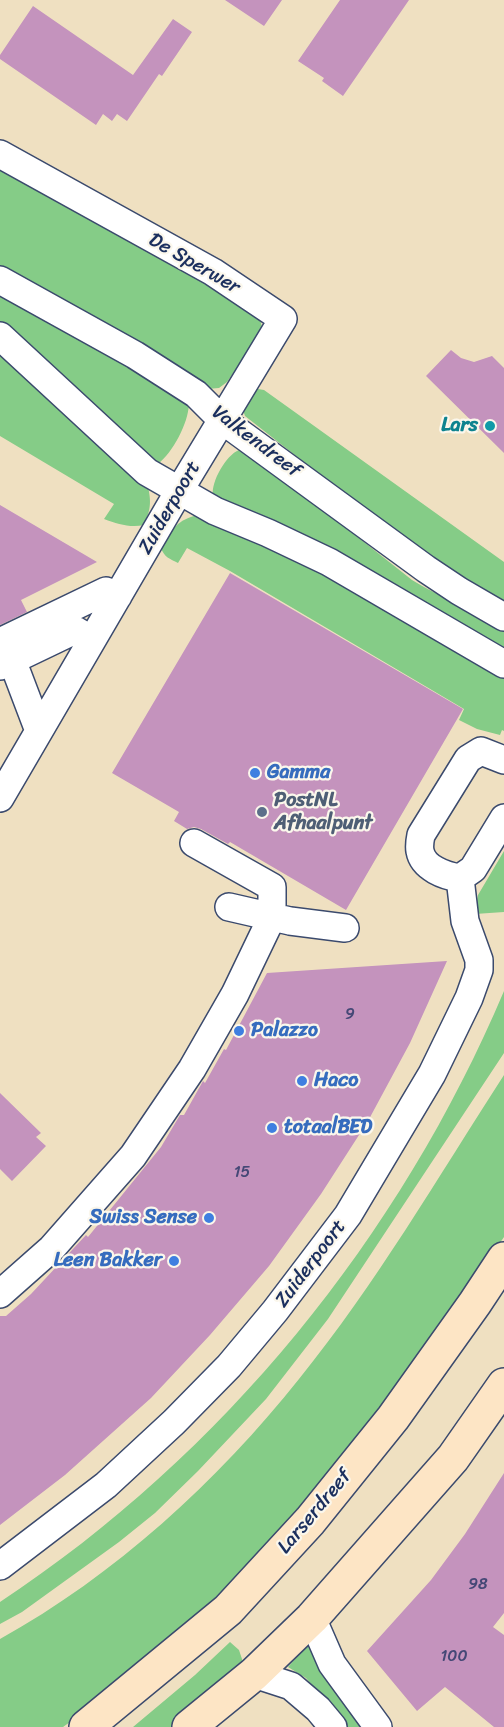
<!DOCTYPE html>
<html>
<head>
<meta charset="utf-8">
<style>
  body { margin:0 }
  canvas { display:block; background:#efe0c1 }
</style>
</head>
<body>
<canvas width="504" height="1727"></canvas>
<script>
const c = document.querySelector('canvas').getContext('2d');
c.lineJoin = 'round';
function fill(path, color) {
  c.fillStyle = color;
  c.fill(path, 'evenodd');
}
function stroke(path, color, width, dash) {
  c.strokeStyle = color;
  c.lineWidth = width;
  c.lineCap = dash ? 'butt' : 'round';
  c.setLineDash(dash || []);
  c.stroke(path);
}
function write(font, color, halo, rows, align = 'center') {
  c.font = font + ' Sriracha,sans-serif';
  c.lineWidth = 4.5;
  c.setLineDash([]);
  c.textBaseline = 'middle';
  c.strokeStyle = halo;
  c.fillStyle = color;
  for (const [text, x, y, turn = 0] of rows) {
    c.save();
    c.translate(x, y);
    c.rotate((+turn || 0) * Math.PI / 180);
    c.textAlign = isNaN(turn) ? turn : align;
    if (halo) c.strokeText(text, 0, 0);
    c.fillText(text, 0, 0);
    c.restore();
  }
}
fill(new Path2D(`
  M0,167L209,286L260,319L262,327L260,335L227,382L219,388L207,389L0,271Z
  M0,287L189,404C188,424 173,452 158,464L0,326Z
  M0,345L147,482C151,500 152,507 144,525C130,528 118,524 104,519L114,504L0,436Z
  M258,389L264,390L504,562V608L384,525L245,416L242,407L254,390Z
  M239,450H243L316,504L412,580C441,598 474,609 504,626V654L213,495C211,482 226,455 239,450Z
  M194,516H202L272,542L504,672V731L502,730L500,735L477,729L459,720L464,709L230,571L187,548L178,563C170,559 164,557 161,548C170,532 176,521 194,516Z
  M504,851V912L475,914L478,895Z
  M504,991V1053L328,1319L266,1399L198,1471L155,1513L119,1542L22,1612L0,1624V1602C223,1455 400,1237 504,991Z
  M504,1075V1237L390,1403L268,1554L98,1702L63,1727H0V1639C114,1576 218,1481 299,1379C376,1284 438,1177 504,1075Z
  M312,1640L368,1727H346L306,1678L288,1667Z
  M230,1642L239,1650L243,1662L180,1727H133L195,1675Z`), '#85cc87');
fill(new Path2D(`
  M225,0H282L264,26Z
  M340,0H409L343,96L322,81L324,78L298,61Z
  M33,6L133,75L173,19L192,32L162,76L159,74L127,121L117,114L112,121L103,114L96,125L0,59V55Z
  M451,350L461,358L474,362L492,356L504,368V453L426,376Z
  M0,505L97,562L21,600L27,612L0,625Z
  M230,573L463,709L346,910L230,842L228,844L201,829L194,827L187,829L174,821L179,812L112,773Z
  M447,961L410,1043L368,1121L321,1194L269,1266L210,1335L151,1398L65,1475L0,1525V1316H6L31,1294L86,1235L88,1237L161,1147L180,1115H184L203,1081L205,1083L224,1049L226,1050L267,973Z
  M0,1093L41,1133L36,1137L46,1146L12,1181L0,1169Z
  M504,1473V1613L493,1627L504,1635V1727H494L445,1687L417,1711L367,1651L431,1580L465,1534Z`), '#c493bd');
const street = new Path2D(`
  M0,154L213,272L283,319L179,491L0,798
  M0,280L135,355L196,394L222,420L426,569L459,591L504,617
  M0,336L147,472L215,511L268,533L329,562L504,664
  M0,642L106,591L118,596
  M6,644L39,731
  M0,666L75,630L92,640
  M504,760L481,751L468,759L421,835C420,840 419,846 420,851C423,868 445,876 460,878L473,869L504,818
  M229,907L290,921L345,928
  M0,1294L52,1248L133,1156L192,1069L235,994L272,917V887L194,843
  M0,1566L106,1485L174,1422L229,1366L275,1311L348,1215L432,1074L469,998L479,970V960L465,921L460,878
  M312,1618L332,1664L378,1727
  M254,1674L291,1686L318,1709L333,1727`);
const secondary = new Path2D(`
  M86,1727L228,1610L310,1521L393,1418L475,1303L504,1259
  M189,1727L254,1674L312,1618L453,1458L504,1385`);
stroke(street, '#3b4a6d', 30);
stroke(secondary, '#3b4a6d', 36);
stroke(street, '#fff', 27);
stroke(secondary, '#fde5c5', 33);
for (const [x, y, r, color] of [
  [490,426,6,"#0f9aa8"],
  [255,773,6,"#3f7fe0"],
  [262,812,6,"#5c6f8a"],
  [239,1031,6,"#3f7fe0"],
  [302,1081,6,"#3f7fe0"],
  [272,1128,6,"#3f7fe0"],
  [209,1218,6,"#3f7fe0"],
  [174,1261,6,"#3f7fe0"]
]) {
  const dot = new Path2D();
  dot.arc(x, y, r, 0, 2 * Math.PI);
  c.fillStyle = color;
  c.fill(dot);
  stroke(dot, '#fbf7ec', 2);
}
write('16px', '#454876', null, [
  ["9",350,1015],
  ["15",242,1173],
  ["98",478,1585],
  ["100",454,1657]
]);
write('20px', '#1b2f5e', '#fbf7ec', [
  ["De Sperwer",194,264,30],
  ["Valkendreef",256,442,37],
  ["Zuiderpoort",170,508,-60],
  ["Zuiderpoort",311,1264,-53],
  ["Larserdreef",315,1512,-50]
]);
write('bold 20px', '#0d838f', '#fbf7ec', [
  ["Lars",478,426]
], 'right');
write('bold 20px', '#366cbe', '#fbf7ec', [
  ["Gamma",267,773],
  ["Palazzo",251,1031],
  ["Haco",314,1081],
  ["totaalBED",284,1128],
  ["Swiss Sense",197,1218,"right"],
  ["Leen Bakker",162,1261,"right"]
], 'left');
write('bold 20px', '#4e5e75', '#fbf7ec', [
  ["PostNL",274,801],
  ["Afhaalpunt",274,824]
], 'left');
</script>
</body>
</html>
